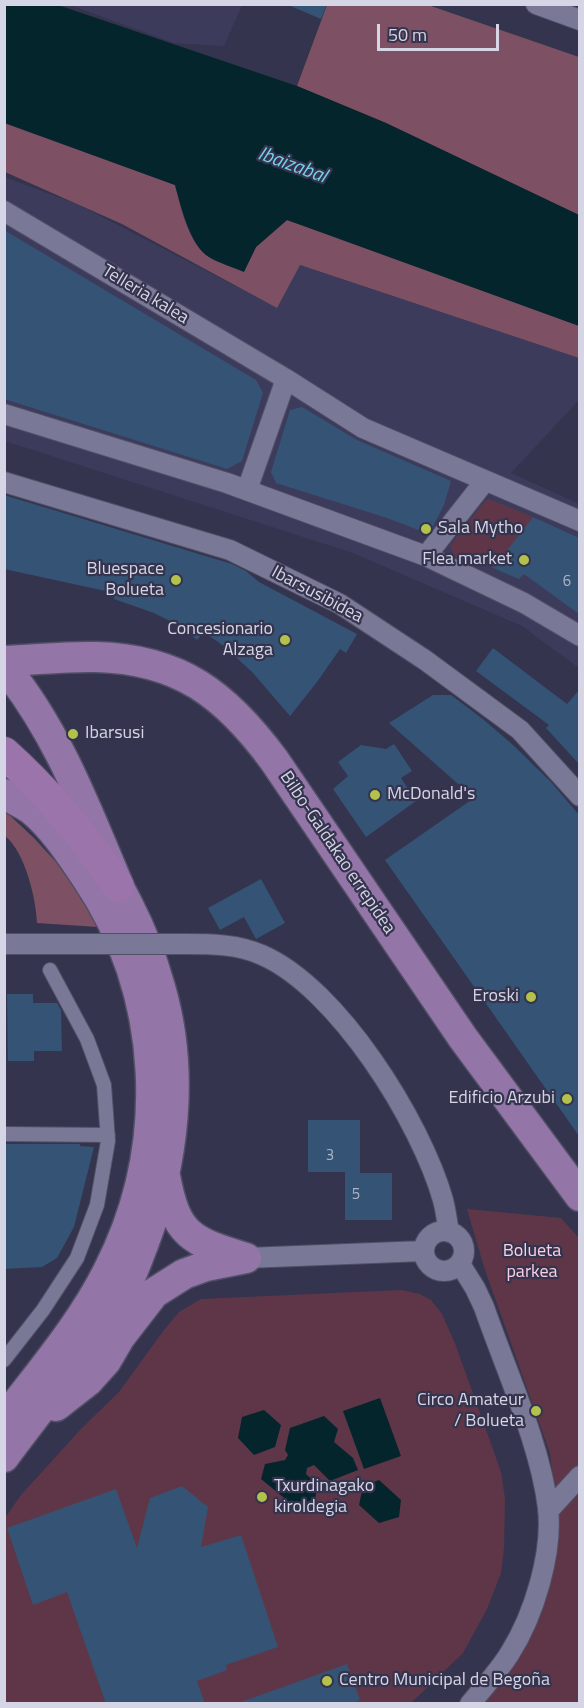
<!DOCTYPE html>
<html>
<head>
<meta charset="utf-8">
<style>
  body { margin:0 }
  #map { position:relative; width:584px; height:1708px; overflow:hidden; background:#35344e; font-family:"Titillium Web",sans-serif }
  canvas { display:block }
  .frame { position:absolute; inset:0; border:6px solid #d5d5e5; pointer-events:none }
  .scale { position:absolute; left:377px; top:24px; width:122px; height:27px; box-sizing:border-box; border:3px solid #d5d5e5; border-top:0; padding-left:8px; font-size:18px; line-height:21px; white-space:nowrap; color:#d5d5e5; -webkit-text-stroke:4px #35344e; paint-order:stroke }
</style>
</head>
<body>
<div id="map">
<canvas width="584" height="1708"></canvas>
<div class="frame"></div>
<div class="scale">50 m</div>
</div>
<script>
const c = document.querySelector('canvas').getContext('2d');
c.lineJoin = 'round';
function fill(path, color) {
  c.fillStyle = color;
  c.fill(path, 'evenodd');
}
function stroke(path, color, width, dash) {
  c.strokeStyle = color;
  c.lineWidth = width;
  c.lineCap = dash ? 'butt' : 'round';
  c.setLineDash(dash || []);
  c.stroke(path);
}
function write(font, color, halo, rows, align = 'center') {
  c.font = font + ' "Titillium Web",sans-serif';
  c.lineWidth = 4.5;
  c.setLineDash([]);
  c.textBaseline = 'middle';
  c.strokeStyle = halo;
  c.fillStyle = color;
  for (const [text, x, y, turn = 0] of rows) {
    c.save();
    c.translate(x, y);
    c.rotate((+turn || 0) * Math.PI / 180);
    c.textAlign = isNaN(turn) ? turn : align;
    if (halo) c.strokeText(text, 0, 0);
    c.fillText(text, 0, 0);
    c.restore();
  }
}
fill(new Path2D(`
  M70,5H242L224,46L174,43Z
  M4,177L77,204L276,307L299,265L579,358V400L511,473L579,504V668L522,626L353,553L5,441Z`), '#3d3b5c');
fill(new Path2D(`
  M489,499L533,517L493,568C488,563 485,561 477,562L473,567L455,557L450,546L485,501Z
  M467,1209L561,1218L579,1238V1703H482L494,1690L557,1515L550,1453L484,1267Z
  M401,1290L420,1294L431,1300L442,1314L456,1346L501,1472L505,1499L504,1548L501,1573L487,1609L463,1653L410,1704H5V1518L21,1495L81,1429L119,1392L164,1330L179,1312L201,1299Z`), '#5f3648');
fill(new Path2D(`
  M327,5H428L579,57V215L386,123L297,86Z
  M4,123L175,185C180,205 189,245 209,257C219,263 232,267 244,271L256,247L287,220L579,321V358L300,265L277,308L122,224L5,172Z
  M4,810L34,838L66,873L98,927L37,923C36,898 25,852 5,836Z`), '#7d5163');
fill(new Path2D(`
  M4,5H58L297,86L386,123L579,215V326L287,220L256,247L244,272C233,267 219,263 209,257C190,246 181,205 175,185L5,123Z
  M380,1398L401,1456L364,1469L343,1411Z
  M264,1410L281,1425L275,1447L254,1455L238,1438L242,1417Z
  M324,1416L338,1429L334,1442L353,1458L358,1470L330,1481L314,1465L307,1468L306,1474L318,1485L315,1499L294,1506L261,1479L265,1464L285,1460L288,1455L285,1450L290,1428Z
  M379,1480L401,1500L399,1517L379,1523L359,1505L363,1486Z`), '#05252d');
fill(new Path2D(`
  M286,4H327L321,19Z
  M4,230L256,380L263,393L242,461L227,469L4,399Z
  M302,407L357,440L451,481L444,505L432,528L421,531L387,518L276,483L271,472L290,410Z
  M4,495L232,564L246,571L259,582L357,634L346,653L340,649L317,682L290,716L253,673L225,647L204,632L197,640L180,626L154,613L114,599L115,593L4,569Z
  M533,517L579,538V614L524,574L519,579L493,568Z
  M493,648L567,704L579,690V764L546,728L549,725L476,671Z
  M433,695H451L484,720L513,745L551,782L579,815V1136L385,860L474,798L389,723Z
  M394,744L412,771L401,778L416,801L366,837L333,789L348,776L338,762L361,745L386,749Z
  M261,879L285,923L256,939L244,917L220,930L208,908Z
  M7,994H33V1003H57L61,1010L62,1051H34V1061H8Z
  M308,1120H360V1173H392V1220H345V1172H308Z
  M4,1144H80V1146L94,1147L74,1227L57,1258L42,1267L4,1269Z
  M182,1486L208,1507L201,1547L241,1535L278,1647L226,1665L227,1670L197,1681L205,1704H106L67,1592L33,1605L7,1528L116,1489L137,1548L150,1498Z
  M347,1664L360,1700L351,1704H241V1702Z`), '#355374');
const pedestrian = new Path2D(`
  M4,1134L108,1135
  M4,1360L43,1310L77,1258L97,1205L108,1141L104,1085L87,1039L50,970`);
const minor = new Path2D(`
  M536,4L580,20
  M4,211L286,379L363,428L580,521
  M4,414L227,483L426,556L524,603L580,636
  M4,482L230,550L340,604L425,660L520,730L580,796
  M247,490L286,379
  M426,556L485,481
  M4,944H60
  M185,944C210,944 238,944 262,955C338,988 421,1122 443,1200C446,1211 447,1222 449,1232
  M424 1251a20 20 0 1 1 40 0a20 20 0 1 1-40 0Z
  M246,1258L424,1251
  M460,1264L475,1288L484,1307C506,1371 540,1443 548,1508C553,1553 534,1615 510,1653C499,1671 484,1687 470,1704
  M548,1511L580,1476`);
const primary = new Path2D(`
  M4,661C35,660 66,656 96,657C180,659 226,695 274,760L463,1038L580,1196
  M4,666C57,731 85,806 117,882C120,891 125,898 129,907C142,932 152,959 160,987C185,1072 174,1164 143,1245C138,1257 134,1271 127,1283C93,1345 46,1400 4,1457
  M4,794C13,799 24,804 32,810C53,827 71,855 86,877C165,994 172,1146 108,1271C81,1325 40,1372 4,1420
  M165,1176C176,1235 190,1241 246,1258
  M56,1406L88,1381L106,1361L120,1337L154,1293L184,1274L206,1266L246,1258`);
const trunk = new Path2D(`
  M4,753C49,793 84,836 118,886`);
stroke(pedestrian, '#514f65', 16);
stroke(minor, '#514f65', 22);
stroke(primary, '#514f65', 33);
stroke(trunk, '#514f65', 34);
stroke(pedestrian, '#797997', 14);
stroke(minor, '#797997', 20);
stroke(primary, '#9375a7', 30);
stroke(trunk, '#9c74ac', 32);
const minorBridge = new Path2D(`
  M60,944H185`);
stroke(minorBridge, '#514f65', 22, []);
stroke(minorBridge, '#797997', 20);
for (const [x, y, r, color] of [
  [426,529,6,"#b3c24b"],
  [524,560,6,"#b3c24b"],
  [176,580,6,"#b3c24b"],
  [285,640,6,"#b3c24b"],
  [73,734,6,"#b3c24b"],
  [375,795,6,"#b3c24b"],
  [531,997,6,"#b3c24b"],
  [567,1099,6,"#b3c24b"],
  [536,1411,6,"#b3c24b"],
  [262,1497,6,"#b3c24b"],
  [327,1681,6,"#b3c24b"]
]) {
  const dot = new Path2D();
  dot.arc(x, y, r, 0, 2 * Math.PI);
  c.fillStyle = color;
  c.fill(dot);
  stroke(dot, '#35344e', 2);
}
write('15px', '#adb4c9', null, [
  ["6",567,582],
  ["3",330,1156],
  ["5",356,1195]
]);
write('18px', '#d5d5e5', '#35344e', [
  ["Telleria kalea",145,295,31],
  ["Ibarsusibidea",317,595,28],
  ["Bilbo-Galdakao errepidea",337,853,56]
]);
write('18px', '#d5d5e5', '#35344e', [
  ["Sala Mytho",438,529,"left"],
  ["Flea market",512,560],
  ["Bluespace",164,570],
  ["Bolueta",164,591],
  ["Concesionario",273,630],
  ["Alzaga",273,651],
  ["Ibarsusi",85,734,"left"],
  ["McDonald's",387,795,"left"],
  ["Eroski",519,997],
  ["Edificio Arzubi",555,1099],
  ["Circo Amateur",524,1401],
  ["/ Bolueta",524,1422],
  ["Txurdinagako",274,1487,"left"],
  ["kiroldegia",274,1508,"left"],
  ["Centro Municipal de Begoña",339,1681,"left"]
], 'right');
write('18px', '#fdcee0', '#35344e', [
  ["Bolueta",532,1252],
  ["parkea",532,1273]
]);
write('italic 20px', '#74d1ea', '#35344e', [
  ["Ibaizabal",292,166,20]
]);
</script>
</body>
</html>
